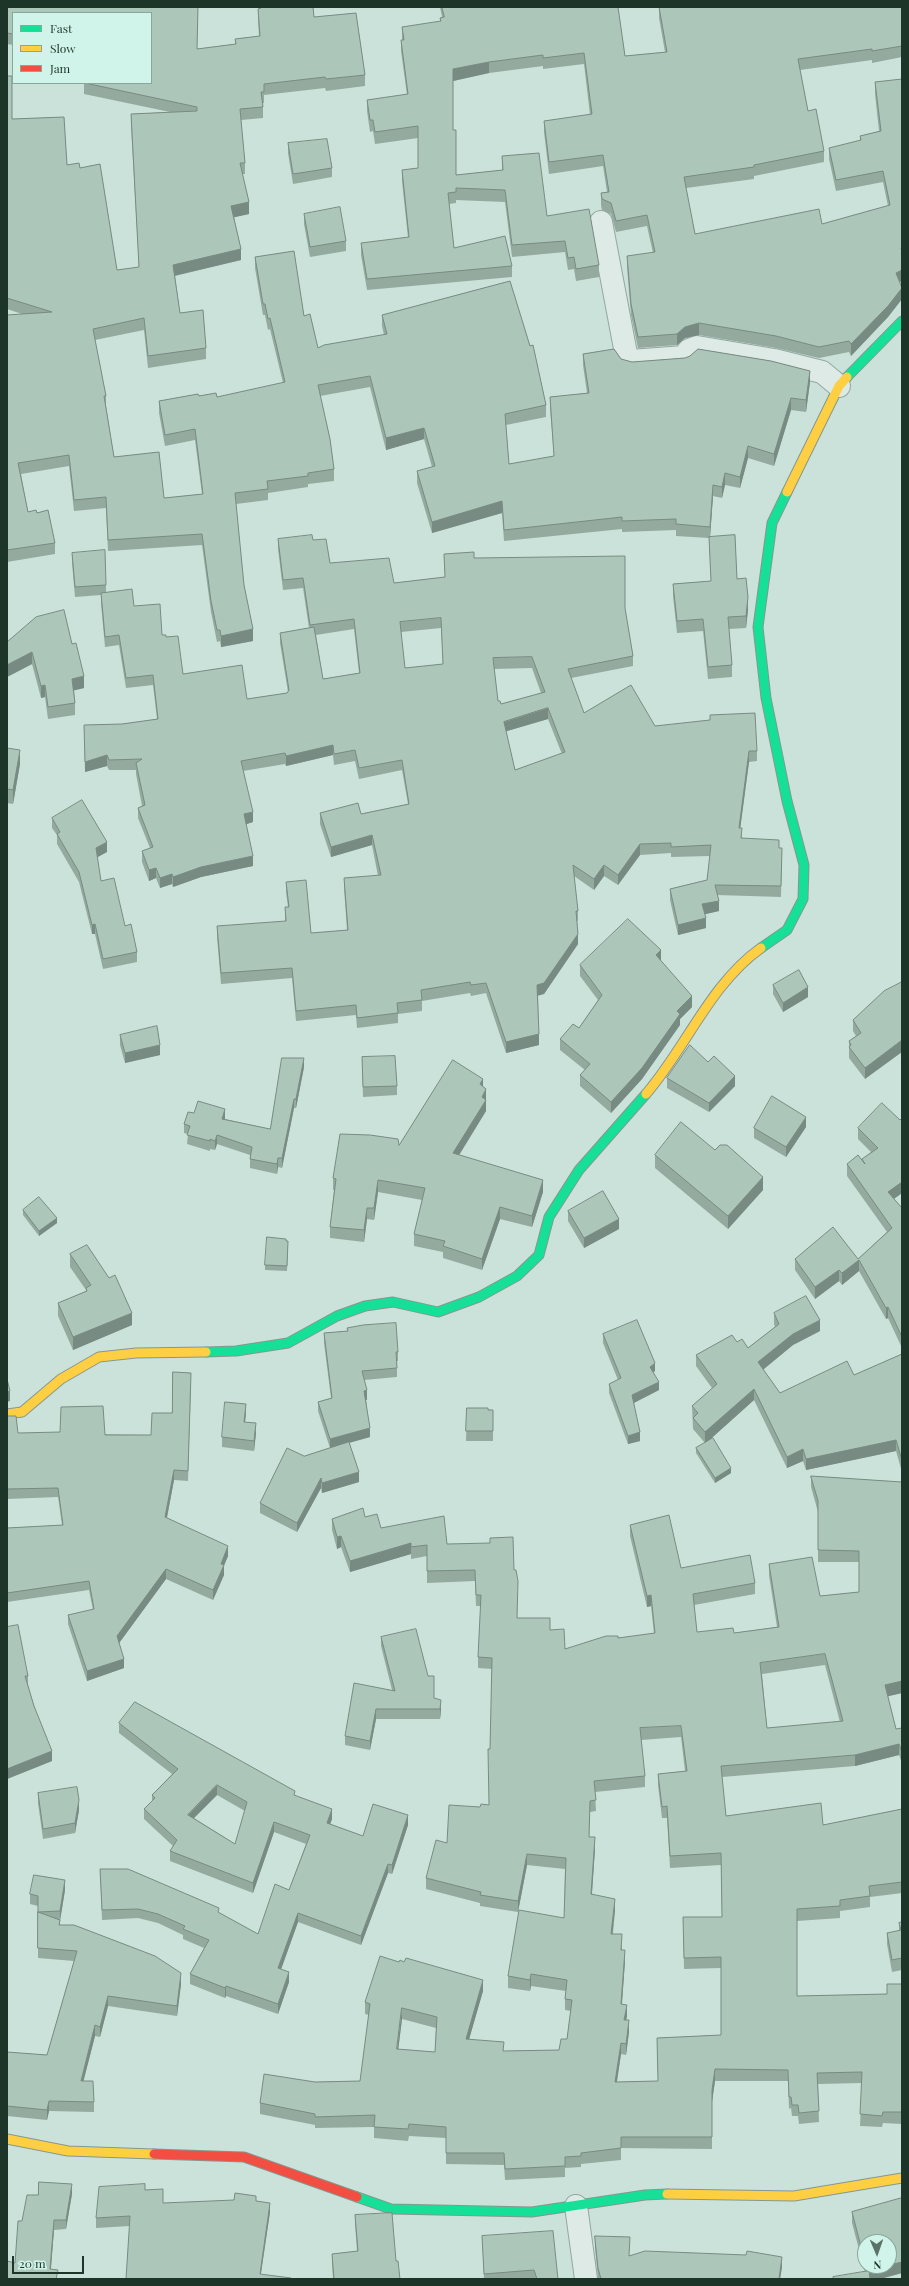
<!DOCTYPE html>
<html>
<head>
<meta charset="utf-8">
<style>
  body { margin:0 }
  #map { position:relative; width:909px; height:2286px; overflow:hidden; background:#cbe2db; font-family:"Playfair Display",serif }
  canvas { display:block }
  .frame { position:absolute; inset:0; border:8px solid #1d3528; pointer-events:none }
  .legend { position:absolute; left:12px; top:12px; width:140px; height:72px; box-sizing:border-box; background:#d0f4e9; border:1px solid #88a89c; margin:0; padding:5px 7px; list-style:none; font-size:12px; color:#1d3528 }
  .legend li { display:flex; align-items:center; gap:8px; height:20px }
  .legend b { width:20px; border:1px solid #88a89c }
  .north { position:absolute; left:857px; top:2234px; width:40px; height:40px; box-sizing:border-box; background:#d0f4e9; border:1px solid #88a89c; border-radius:50%; rotate:178deg; font-size:11px; font-weight:700; line-height:16px; text-align:center; color:#1d3528 }
  .north::after { content:''; display:block; margin:auto; width:14px; height:18px; background:#5a7267; clip-path:polygon(50% 0,100% 100%,50% 72%,0 100%) }
  .scale { position:absolute; left:12px; top:2256px; width:72px; height:18px; box-sizing:border-box; border:2px solid #1d3528; border-top:0; padding-left:5px; font-size:12px; line-height:14px; white-space:nowrap; color:#1d3528; -webkit-text-stroke:3px #d0f4e9; paint-order:stroke }
</style>
</head>
<body>
<div id="map">
<canvas width="909" height="2286"></canvas>
<div class="frame"></div>
<ul class="legend">
<li><b style="height:5px;background:#16e098"></b>Fast</li>
<li><b style="height:5px;background:#ffcf43"></b>Slow</li>
<li><b style="height:5px;background:#f24e42"></b>Jam</li>
</ul>
<div class="north">N</div>
<div class="scale">20 m</div>
</div>
<script>
const c = document.querySelector('canvas').getContext('2d');
c.lineJoin = 'round';
function stroke(path, color, width, dash) {
  c.strokeStyle = color;
  c.lineWidth = width;
  c.lineCap = dash ? 'butt' : 'round';
  c.setLineDash(dash || []);
  c.stroke(path);
}
function fill(path, color) {
  c.fillStyle = color;
  c.fill(path, 'evenodd');
}
const street = new Path2D(`
  M601,222L627,359L631,361L684,357L689,350L697,347L774,360L822,372L839,386
  M576,2206L586,2279`);
const fast = new Path2D(`
  M847,377L902,321
  M761,948L787,930L803,899L804,865L787,801L766,698L758,627L772,523L787,492
  M206,1352L236,1351L288,1343L337,1316L365,1306L393,1302L438,1312L479,1297L517,1276L539,1255L549,1217L579,1170L646,1094
  M357,2197L391,2209L532,2212L645,2195L667,2194`);
const slow = new Path2D(`
  M787,492L839,386L847,377
  M646,1094C686,1048 710,984 761,948
  M7,1414L22,1412L61,1379L99,1357L136,1353L206,1352
  M7,2139L68,2151L154,2154
  M667,2194L794,2196L902,2178`);
const jam = new Path2D(`
  M154,2154L244,2157L357,2197`);
stroke(street, '#94a7a0', 24);
stroke(fast, '#859790', 11);
stroke(slow, '#859790', 11);
stroke(jam, '#859790', 11);
stroke(street, '#ddeae6', 22);
stroke(fast, '#16e098', 9);
stroke(slow, '#ffcf43', 9);
stroke(jam, '#f24e42', 9);
fill(new Path2D(`
  M7,7H198L197,49L235,44V39L259,36L258,20V9L260,8L259,7H313L314,17L356,13L365,75V86L326,91L325,88L264,95V103H263V118L241,120L245,163V174H242L249,202V214L234,217L241,249V260L175,276L180,313L203,310L206,348V359L148,368L144,330L95,340L106,396V406L114,457L159,452L164,498L202,494L195,440L165,446L159,413V401L198,394L199,396L216,393L217,397L283,383L270,329L268,330L265,315H263L255,268V257L294,251L304,316L310,314L318,348L324,345L384,335L382,326V315L510,281L530,346L533,345L546,405V417L506,425L509,464L554,456L550,408V397L587,393L583,365V354L614,349L621,359L632,362L685,358L690,356L698,349L771,361L810,371V382L806,412L791,410L774,466L748,458L740,488L725,485L722,498L713,496L710,537L735,535L737,579L746,578L748,597V610L746,628L729,629L732,665V677L708,679L703,631L677,633L673,596V584L711,581L709,538L676,536V530L622,532V529L504,541L502,513L432,533L417,483V471L432,467L424,439L386,450L370,387L320,396L330,439L334,469V481L308,484V487L268,493V500L236,504L244,585L253,629V641L221,647L220,641L217,642L211,612L202,545L108,551L106,508L74,511L69,466L21,474L28,512L36,510L37,513L48,510L55,543V554L7,562V315L22,314L7,309V76H12V119L64,117L67,165L79,163L80,168L100,164L117,270L139,268L131,125V114L170,112L84,94V83H151V13H13V45L7,44Z
  M440,7H618L625,56L665,52L659,18V7H902V57L872,63V60L800,70L808,111L824,151V162L754,176V179L686,188L695,234L822,224L888,206L883,182L836,191L829,159V148L860,141V136L879,131L875,94V82L902,79V281L900,282L902,299L888,317L851,356L849,352L819,358L776,348L699,335L685,338L677,345L638,348L631,315L627,267V256L653,253L647,226L616,232L611,214L602,210L601,205V193L607,192L603,166L549,174L544,132V121L590,115L584,64L543,69V66L489,73L453,81V130L456,175L502,170V156L547,216L599,265V277L576,281L574,269L568,270L565,252L512,257L505,202L456,200V203L449,204L454,248L512,266V277L367,290L361,255V243L408,238L402,181V170L418,168V138L375,144L373,131L370,132L367,111V100L407,95L401,51V40H402V27L440,22V18L442,17Z
  M288,143L332,168V177L293,184L288,153Z
  M304,214L346,241V251L310,257L304,224Z
  M278,539L313,540L330,563L394,583L445,577L444,554L474,558L625,608L633,656V666L571,678L584,713L655,726L757,751V761L749,762L740,828L742,838L779,848H782L781,897L717,895L719,911L705,914L706,928L678,935L670,900V889L707,880L710,856L671,857V853L640,855L618,885L604,876L594,890L574,876L578,911V921H577L578,944L544,994L538,995L539,1045L506,1053L486,993L471,996L470,993L422,1001V1011L398,1014V1023L357,1028L356,1015L296,1021L292,978L221,984L217,937V926L285,922V907H288L286,892V882L311,933L347,930L344,888V878L378,876L372,845L331,857L320,824V813L361,814L408,804L402,770L359,779L355,761L334,765L333,755L286,766L285,764L243,771L253,822L246,824L253,866L201,877L173,887L172,884L160,888L156,878L149,881L142,862V851L150,848L138,818V808L142,806L136,774V770H109L107,766L85,772L84,725L122,724L157,719L153,685L126,688L119,645L105,647L101,604V595L75,597L72,563V553L106,585V592L134,606L162,635L166,637L183,674L247,699L287,693L288,692L280,643V633L309,628L303,588L283,590L278,549ZM441,628L443,664L405,668L401,632ZM354,629L359,673L323,679L316,635ZM532,668L541,693L501,704L498,701L494,669ZM548,719L562,754L515,770L506,731Z
  M7,642L72,644L84,688L74,690L75,703V715L48,719L45,697L41,698L32,664L7,677Z
  M7,748L20,764L13,804L7,803Z
  M52,818L107,852L97,857L101,881L125,926L137,952V962L103,969L95,934H92L79,882L57,844V835L52,828Z
  M661,961L692,1007L680,1019V1025L642,1079L611,1113L580,1086V1075L585,1070L560,1050V1039L579,1028L598,1000L580,976V965Z
  M902,982L865,1079L849,1058V1041L856,1036L853,1031V1020Z
  M773,985L808,997L783,1012L773,994Z
  M120,1035L160,1055L125,1063L120,1045Z
  M362,1057L397,1086V1095L363,1097Z
  M304,1067L296,1108H294L282,1168L278,1167L277,1174L250,1168V1155L217,1144L215,1150L210,1149V1151L187,1144L188,1134L184,1133V1124L225,1118V1119L270,1129Z
  M667,1078L735,1086L709,1112L667,1088Z
  M483,1086L486,1100V1111L459,1155L543,1192L532,1227L500,1219L482,1270L443,1258V1252L414,1246V1234L422,1200L378,1192L374,1220L367,1219L364,1242L330,1238V1227L334,1190H333V1178L399,1145Z
  M902,1118V1193L894,1199L902,1208V1348L888,1318L886,1319L859,1271L842,1285L839,1281L815,1299L795,1270V1259H858L887,1232L847,1176V1164L862,1160V1159L871,1152L858,1139V1128L900,1120Z
  M806,1127L786,1157L754,1138V1128Z
  M655,1155L763,1190L728,1229L655,1168Z
  M23,1210L57,1223L39,1236L23,1215Z
  M568,1211L619,1229L584,1248L568,1221Z
  M286,1241L288,1246L287,1271L265,1270V1265Z
  M70,1254L132,1325L73,1350L58,1316V1303L86,1291V1290L70,1267Z
  M774,1313L820,1331L793,1345L763,1369L780,1393L854,1375L902,1354V1472L896,1451L806,1470L803,1461L787,1468L754,1400L707,1442L731,1473L715,1483L696,1453V1448L705,1443L693,1429L692,1406L712,1388L696,1366V1355L737,1342L748,1348L775,1327L774,1324Z
  M347,1328L398,1352V1361H397V1377L364,1380L370,1437L349,1443L359,1482L322,1493L321,1488L297,1532L260,1513V1503L304,1456L330,1448L318,1411V1402L331,1398L324,1343V1333L347,1331Z
  M603,1334L655,1371L653,1372L659,1390L633,1403L640,1441L628,1444L609,1393V1384L618,1380L603,1343Z
  M191,1382L188,1481L174,1480L167,1518L228,1556L224,1565V1575L213,1600L166,1579L119,1643L124,1668L87,1681L68,1624V1615L93,1610L89,1590L7,1602V1528L62,1525L58,1497L7,1499V1416L18,1433L151,1435L172,1413Z
  M467,1408L493,1410V1441H466Z
  M246,1413L245,1422L256,1433L254,1451L222,1447V1437Z
  M811,1476L902,1482V1693L888,1696L896,1729L902,1728V1763L899,1755L855,1766L722,1777L726,1816L823,1825L902,1809V1893L870,1897V1907L840,1911V1918L797,1921V1996L887,1994L902,1984V2124L883,2123L882,2127L860,2126L862,2083L818,2084L819,2122L799,2124L798,2116H792L791,2108L789,2109L788,2081H715L712,2101V2149L621,2148V2160L581,2164V2167L565,2168V2177L505,2180L504,2165L446,2164V2138L409,2136L408,2141L374,2138V2127L315,2128V2125L260,2114V2103L315,2082L360,2081L369,2015L365,2014V2002L483,1991L469,2039L504,2051L559,2050L567,2039L571,2011L565,2010V1999L566,1991L531,1986L530,1991L508,1988V1976L564,1918L565,1869L527,1865L518,1912L480,1906V1903L426,1889V1878L447,1843L480,1807L489,1805L492,1669L478,1668V1657L481,1606H476L475,1581L427,1583V1556L411,1559V1554L350,1572L341,1547L337,1549L332,1530V1519L365,1517L381,1528L447,1544L514,1570L517,1618L550,1630L565,1649L618,1638L654,1634L651,1606L647,1607L630,1536V1525L681,1568L755,1583V1594L694,1605L697,1632L734,1633L777,1627L769,1575V1564L820,1596L859,1592V1562H818V1512L811,1487ZM825,1665L840,1722L767,1728L762,1674ZM681,1737L685,1771L658,1774V1785L662,1818H667L670,1868L721,1865L722,1917H683L684,1969L721,1968V2035L657,2038L658,2081L617,2082L621,2054L626,2055L629,2032L626,2020L627,2016L622,2004L625,1961L622,1950V1946L613,1934L615,1910L592,1894L595,1849L589,1837L590,1812L596,1811L595,1792L645,1787V1776L641,1740ZM402,2019L436,2028L435,2052L398,2049Z
  M7,1627L28,1676V1685L34,1706L52,1761L7,1779Z
  M381,1637L434,1698L441,1710L440,1719H376L370,1750L345,1745V1736L392,1690L381,1646Z
  M119,1723L295,1796L332,1819L330,1824L363,1836L408,1825L392,1874L388,1873L361,1945L298,1922L281,1969L289,1982L278,2014L226,1996L225,1998L190,1984V1974L204,1948L183,1939V1935L158,1923L138,1918L102,1920L100,1869L219,1913L258,1934L289,1890L306,1844L274,1832L253,1893L170,1861V1851L173,1846L144,1819V1809L152,1801V1795L172,1774L119,1733ZM217,1795L245,1811L235,1844L194,1818Z
  M38,1793L79,1810L75,1833L43,1839L38,1803Z
  M65,1890L60,1920V1925L181,1984L177,2016L108,2006L100,2037L95,2036L83,2081L94,2102V2112L49,2111L47,2120L7,2116V2052L47,2055L74,1961L38,1958V1906L30,1904V1894Z
  M902,1922V1970L892,1972L887,1944V1933L899,1931V1923Z
  M145,2190L163,2203L256,2201L270,2212L261,2274L126,2279L130,2226L96,2228V2218Z
  M72,2194L66,2229L54,2230L51,2269L58,2279L15,2263L22,2221L38,2195Z
  M902,2198V2273L880,2279H833L865,2272L852,2223V2212ZM865,2242L889,2266H865Z
  M355,2215L396,2261L400,2279H333L332,2263V2254L357,2251L355,2224Z
  M482,2236L558,2279H484Z
  M595,2236L629,2255L782,2267L780,2279H598L595,2247Z`), '#94aa9f');
fill(new Path2D(`
  M489,62V73L453,81V69Z
  M249,202V214L231,218V206Z
  M241,249V260L173,276V265Z
  M902,270V281L896,284V273Z
  M902,288V299L888,317L851,356V344Z
  M699,323V335L685,338L677,345V334L685,327Z
  M810,371V382L806,412V400Z
  M791,398V410L774,466V454Z
  M424,428V439L386,450V438Z
  M748,446V458L740,488V477Z
  M725,473V485L722,498V487Z
  M713,485V496L710,538V527Z
  M502,501V513L432,533V522Z
  M748,597V610L746,628V616Z
  M253,629V641L221,647V636Z
  M32,652V664L7,677V665Z
  M84,676V688L72,691V679Z
  M45,685V697L41,698V686Z
  M548,708V719L504,732V722Z
  M333,745V755L286,766V756Z
  M20,750V764L13,804V790Z
  M749,751V762L739,838V828Z
  M107,755V766L85,772V762Z
  M253,812V822L244,825V814Z
  M372,835V845L331,857V847Z
  M107,842V852L96,858V848Z
  M640,844V855L618,885V875Z
  M253,856V866L201,877L173,887V877L201,867Z
  M604,865V876L594,890V879Z
  M156,868V878L149,881V870Z
  M172,874V884L160,888V878Z
  M719,901V911L702,915V904Z
  M706,918V928L678,935V925Z
  M95,924V934H92V925Z
  M578,934V944L544,994L537,996V985Z
  M661,950V961L656,966V955Z
  M808,987V997L783,1012V1003Z
  M692,996V1007L680,1019V1025L642,1079L611,1113V1102L677,1011Z
  M539,1034V1045L506,1053V1042Z
  M902,1040V1052L865,1079V1068Z
  M160,1045V1055L125,1063V1053Z
  M304,1058V1067L296,1108V1099Z
  M735,1076V1086L709,1112V1103Z
  M483,1079V1091L480,1084Z
  M486,1089V1111L453,1165V1153Z
  M294,1099V1108L282,1168V1158Z
  M225,1109V1118L222,1128V1119Z
  M806,1117V1127L786,1157V1147Z
  M217,1135V1144L215,1150V1141Z
  M278,1158V1167L277,1174V1164Z
  M763,1177V1190L728,1229V1216Z
  M378,1180V1192L374,1220V1208Z
  M543,1180V1192L532,1227V1216Z
  M902,1182V1193L888,1203V1192Z
  M500,1207V1219L482,1270V1259Z
  M367,1208V1219L364,1242V1230Z
  M57,1218V1223L39,1236V1231Z
  M619,1219V1229L584,1248V1238Z
  M859,1260V1271L842,1285V1273Z
  M839,1270V1281L815,1299V1287Z
  M888,1307V1318L886,1319V1308Z
  M132,1313V1325L73,1350V1337Z
  M820,1320V1331L793,1345L758,1374V1362L793,1334Z
  M655,1363V1371L650,1375V1367Z
  M659,1382V1390L632,1404V1395Z
  M754,1389V1400L705,1444V1432Z
  M367,1390V1400H364V1391Z
  M10,1391V1401L7,1402V1392Z
  M246,1404V1413L244,1431V1422Z
  M256,1423V1433L254,1451V1441Z
  M370,1428V1437L330,1448V1439Z
  M640,1432V1441L628,1444V1436Z
  M896,1440V1451L806,1470V1459Z
  M803,1449V1461L787,1468V1457Z
  M731,1468V1473L715,1483V1478Z
  M174,1470V1480L165,1527V1517Z
  M359,1472V1482L322,1493V1483Z
  M321,1478V1488L297,1532V1523Z
  M341,1536V1547L337,1549V1537Z
  M411,1543V1554L350,1572V1561Z
  M228,1546V1556L221,1573V1564Z
  M224,1565V1575L213,1600V1590Z
  M166,1569V1579L117,1646V1636Z
  M651,1595V1606L647,1607V1596Z
  M124,1659V1668L87,1681V1671Z
  M902,1681V1693L885,1697V1685Z
  M441,1700V1710L440,1719V1709Z
  M376,1709V1719L370,1750V1741Z
  M899,1744V1755L855,1766V1755Z
  M52,1751V1761L7,1779V1769Z
  M217,1785V1795L188,1824V1815Z
  M79,1800V1810L75,1833V1823Z
  M332,1809V1819L327,1833V1823Z
  M408,1815V1825L392,1874V1865Z
  M274,1822V1832L253,1893V1883Z
  M595,1837V1849L591,1906V1894Z
  M527,1854V1865L518,1912V1901Z
  M388,1864V1873L361,1945V1936Z
  M65,1880V1890L60,1921V1911Z
  M615,1899V1910L611,1945V1934Z
  M298,1913V1922L278,1978V1968Z
  M625,1950V1961L621,2015V2004Z
  M289,1972V1982L278,2014V2004Z
  M181,1973V1984L177,2016V2006Z
  M531,1974V1986L530,1991V1980Z
  M483,1980V1991L466,2050V2039Z
  M226,1986V1996L225,1998V1988Z
  M108,1996V2006L100,2037V2027Z
  M627,2005V2016L624,2031V2020Z
  M402,2008V2019L397,2060V2049Z
  M629,2020V2032L626,2055V2044Z
  M95,2025V2036L81,2091V2081Z
  M621,2043V2054L615,2093V2082Z
  M715,2069V2081L712,2102V2090Z
  M49,2101V2111L47,2120V2110Z
  M72,2184V2194L66,2229V2220Z
  M270,2203V2212L260,2279V2274Z
  M54,2220V2230L50,2278V2269Z
  M782,2257V2267L780,2279H779Z
  M902,2262V2273L880,2279H868V2271L889,2266V2265Z`), '#788b82');
const building = new Path2D(`
  M7,7H198L197,49L236,44L235,39L260,36L258,9L261,8V7H313L314,17L356,13L365,75L326,79L325,77L264,84V92H261L263,107L240,109L245,163H240L249,202L231,206L241,249L173,265L180,313L203,310L206,348L148,356L144,318L93,329L106,396H104L114,457L159,452L164,498L203,494L195,429L165,435L159,401L198,394L199,396L216,393L217,397L285,382L270,318L268,319L265,304H263L255,257L294,251L304,316L310,314L318,348L324,345L387,334L382,315L510,281L530,346L533,345L546,405L505,414L509,464L554,456L550,397L589,393L583,354L614,349L621,359L632,362L685,358L690,356L698,349L771,361L810,371L806,400L791,398L774,454L748,446L740,477L725,473L722,487L713,485L710,527L676,524V519L622,521V517L504,530L502,501L432,522L417,471L435,466L424,428L386,438L370,376L318,385L330,439L334,469L308,473V476L267,481L268,489L235,493L244,585L253,629L221,636L220,630H217L211,601L202,534L108,540L106,497L74,500L69,455L18,463L28,512L36,510L37,513L48,510L55,543L7,550V315L52,312L7,298V76H12V119L64,117L67,165L79,163L80,168L100,164L117,270L139,267L131,114L197,111V107L85,83H151V13H13V34L7,33Z
  M442,7H618L625,56L667,52L659,7H902V46L872,51V49L798,59L808,111L816,109L824,151L754,165V167L684,177L695,234L819,209L822,224L890,205L883,171L836,180L829,148L861,140L860,136L881,131L875,82L902,79V248H901L902,251V270L896,273L902,288L888,306L851,344L849,341L819,347L776,336L699,323L685,327L677,334L638,337L631,304L627,256L655,252L647,215L616,221L611,203L602,199L601,193L609,192L603,155L549,162L544,121L592,114L584,53L543,58V55L489,62L453,69V130H456V175L503,170L502,156L539,153L547,216L589,209L599,265L576,269L574,257L568,258L565,241L512,245L505,190L456,188V192L448,193L454,248L505,236L512,266L367,279L361,243L409,237L402,170L418,168V126L375,132L373,120H370L367,100L408,94L401,40H404L402,27L441,21L440,18L444,17Z
  M327,139L332,168L293,174L288,143Z
  M340,207L346,241L310,247L304,214Z
  M312,535L313,540L326,539L330,563L389,558L394,583L445,577L444,554L474,552V558L625,556V608L633,656L568,669L584,713L631,685L655,726L710,720V715L755,713L757,751H749L739,828H742L741,838L779,840V848H782L781,886L715,885L719,901L702,904L706,918L678,925L670,889L707,880L711,845L671,847V843L640,844L618,875L604,865L594,879L573,865L578,911H576L578,934L544,983L537,985L539,1034L506,1042L486,983L471,985L470,982L421,990L422,1000L397,1003L398,1013L357,1018L356,1005L296,1011L292,968L221,973L217,926L286,921L285,907H289L286,882L306,880L311,933L348,930L344,878L381,875L372,835L331,847L320,813L358,803L361,814L409,804L402,760L359,768L355,750L334,754L333,745L286,756L285,753L241,761L253,812L244,814L253,856L201,867L173,877L172,874L160,878L156,868L149,870L142,851L153,847L138,808L145,805L136,763L142,759L109,760L107,755L85,762L84,725L122,724L158,719L153,675L126,678L119,635L105,637L101,593L132,589L134,606L160,604L162,635H166V637L178,636L183,674L242,665L247,699L287,693L289,690L280,633L314,627L323,679L360,673L354,619L310,625L303,578L283,580L278,539ZM441,618L443,664L405,668L400,622ZM532,657L545,692L501,704L500,701H498L493,658ZM548,708L565,752L515,770L504,722Z
  M735,535L737,579L746,578L748,597L746,616L728,617L732,665L708,667L703,619L677,621L673,584L711,581L709,537Z
  M105,550L106,585L75,587L72,553Z
  M64,610L72,644L76,643L84,676L72,679L75,703L48,707L45,685L41,686L32,652L7,665V642L36,617Z
  M7,748L20,750L13,790L7,789Z
  M82,800L107,842L96,848L101,881L114,878L125,926L131,924L137,952L103,959L95,924L92,925L79,872L57,834L60,832L52,818Z
  M628,919L661,950L656,955L692,996L677,1011L680,1014L642,1068L611,1102L580,1075L590,1064L560,1039L573,1024L579,1028L602,995L580,965Z
  M799,970L808,987L783,1003L773,985Z
  M902,982V1040L865,1068L849,1047L851,1045L849,1041L861,1033L853,1020L884,991Z
  M157,1026L160,1045L125,1053L120,1035Z
  M690,1045L708,1062L714,1056L735,1076L709,1103L667,1078Z
  M395,1056L397,1086L363,1087L362,1057Z
  M282,1058H304L296,1099H294L282,1158H278L277,1164L250,1159L252,1147L217,1135L215,1141L210,1139V1141L187,1135L190,1126L184,1124L188,1112L194,1113L198,1101L225,1109L222,1119L270,1129Z
  M453,1060L483,1079L480,1084L486,1089L482,1097L486,1100L453,1153L543,1180L532,1216L500,1207L482,1259L443,1246L445,1241L414,1234L425,1188L378,1180L374,1208H367L364,1230L330,1227L336,1179L333,1178L340,1134L370,1135L398,1139L399,1145Z
  M772,1096L806,1117L786,1147L754,1128Z
  M882,1103L900,1120L902,1118V1182L888,1192L902,1208V1337L888,1307L886,1308L859,1260L842,1273L839,1270L815,1287L795,1259L833,1227L858,1259L892,1228L847,1164L858,1155L865,1164L862,1159L878,1148L858,1128Z
  M681,1122L715,1150L720,1145H727L763,1177L728,1216L655,1155Z
  M603,1191L619,1219L584,1238L568,1211Z
  M39,1197L57,1218L39,1231L23,1210Z
  M267,1237L286,1239V1241H288L287,1266L265,1265Z
  M87,1245L109,1278L115,1275L132,1313L73,1337L58,1303L87,1291L86,1288L91,1285L70,1254Z
  M806,1296L820,1320L793,1334L758,1362L780,1393L847,1361L854,1375L902,1354V1460L896,1440L806,1459L803,1449L787,1457L754,1389L705,1432L693,1418L698,1413L692,1406L717,1384L696,1355L732,1335L737,1342L742,1339L748,1348L779,1324L774,1313Z
  M637,1320L655,1363L650,1367L659,1382L632,1395L640,1432L628,1436L609,1384L621,1378L603,1334Z
  M396,1323L398,1352H396L397,1368L362,1371L367,1390L364,1391L370,1428L330,1439L318,1402L332,1398L324,1333L348,1331L347,1328L363,1325Z
  M173,1372L191,1373L188,1471L174,1470L165,1517L228,1546L221,1564L224,1565L213,1590L166,1569L117,1636L124,1659L87,1671L68,1615L94,1609L89,1581L7,1593V1528L63,1525L58,1488L7,1489V1416H16L18,1433L60,1432L61,1407L103,1406L105,1435H151L152,1413H172Z
  M7,1379L10,1391L7,1392Z
  M225,1402L246,1404L244,1422L256,1423L254,1441L222,1437Z
  M467,1408H488V1410H493V1431H466Z
  M713,1438L731,1468L715,1478L696,1448Z
  M349,1442L359,1472L322,1483L321,1478L297,1523L260,1503L287,1448L304,1456Z
  M811,1476L902,1482V1681L885,1685L896,1729L902,1728V1752L899,1744L855,1755L721,1766L726,1816L821,1803L823,1825L902,1809V1882L869,1886L870,1896L840,1900V1906L797,1909V1996L887,1994V1984H902V2112H883L882,2116L860,2114L862,2072L817,2073L819,2111L799,2113L798,2105H792L791,2097H789L788,2070L715,2069L712,2090V2137H621V2148L581,2153V2156L565,2157V2166L505,2169L504,2153H446V2127L409,2124L408,2129L374,2127L375,2115L315,2117V2114L260,2103L264,2074L315,2082L360,2081L370,2004L365,2002L380,1956L399,1962L400,1960L404,1962L406,1958L483,1980L466,2039L504,2042L503,2051L559,2050L561,2039H567L572,2000L565,1999L567,1980L531,1974L530,1980L508,1976L519,1910L564,1918L566,1858L527,1854L518,1901L480,1895L481,1892L426,1878L436,1840L447,1843L449,1805L480,1807L481,1804L489,1805L488,1749H490L492,1658L478,1657L481,1595H476L475,1570L427,1571V1545L411,1547V1543L350,1561L341,1536L337,1537L332,1519L363,1508L365,1517L377,1514L381,1528L444,1516L447,1544L490,1543V1538L513,1537L514,1570H516L518,1581L517,1618H550V1630L564,1629L565,1649L606,1636H618V1638L655,1633L651,1595L647,1596L630,1525L669,1515L681,1568L750,1555L755,1583L693,1594L697,1632L733,1628L734,1633L779,1627L769,1564L812,1557L820,1596L859,1592V1551L818,1550V1501ZM825,1654L843,1721L767,1728L760,1663ZM681,1726L687,1771L658,1774L662,1807L667,1806L670,1856L721,1853L722,1917H683L684,1958L721,1957V2035L657,2038L658,2081L615,2082L621,2043L626,2044L629,2020H624L627,2005L621,2004L625,1950H621L622,1934H611L615,1899L591,1894L595,1837H589L590,1801L596,1800L594,1781L645,1776L640,1728ZM402,2008L437,2017L435,2052L397,2049Z
  M18,1625L28,1676H25L34,1706L52,1751L7,1769V1627Z
  M416,1629L428,1676H434V1698L441,1700L440,1709H376L370,1741L345,1736L354,1683L395,1691L381,1637Z
  M135,1702L295,1791L294,1795L332,1809L327,1823L363,1836L373,1804L408,1815L392,1865L388,1864L361,1936L298,1913L278,1968L289,1972L278,2004L226,1986L225,1988L190,1974L209,1940L183,1929L185,1926L158,1914L138,1909L102,1910L100,1869H128L219,1908L218,1912L258,1934L275,1884L289,1890L310,1835L274,1822L253,1883L170,1851L177,1840L144,1809L155,1798L152,1795L178,1769L119,1723ZM217,1785L247,1802L235,1844L188,1815Z
  M77,1787L79,1800L75,1823L43,1829L38,1793Z
  M34,1875L65,1880L60,1911L38,1912V1896L30,1894Z
  M38,1912L60,1920L59,1925H74L155,1956L181,1973L177,2006L108,1996L100,2027L95,2025L81,2081H93L94,2102L49,2101L47,2110L7,2106V2052L47,2055L77,1951L38,1948Z
  M902,1922V1958L892,1960L887,1933L901,1930L899,1923Z
  M39,2182L72,2184L66,2220H54L50,2269L58,2270L56,2279H7V2261L15,2263L18,2221H22L27,2195H38Z
  M145,2184V2190L163,2189V2203L234,2200L235,2193L256,2196V2201L270,2203L260,2274L291,2278V2279H126L130,2216L96,2218L99,2187Z
  M902,2198V2262L889,2265V2242H865V2262L852,2212Z
  M392,2213L396,2261H398L400,2279H334L332,2254L358,2251L355,2215Z
  M553,2231L558,2279H537L534,2270L484,2274L482,2236Z
  M595,2236L630,2237L629,2256L645,2251L746,2255L747,2251L782,2257L779,2279H601L598,2268Z
  M866,2266H887L868,2271Z
  M869,2271L870,2279H833V2277Z`);
fill(building, '#acc6b9');
stroke(building, '#788b82', 1);
</script>
</body>
</html>
